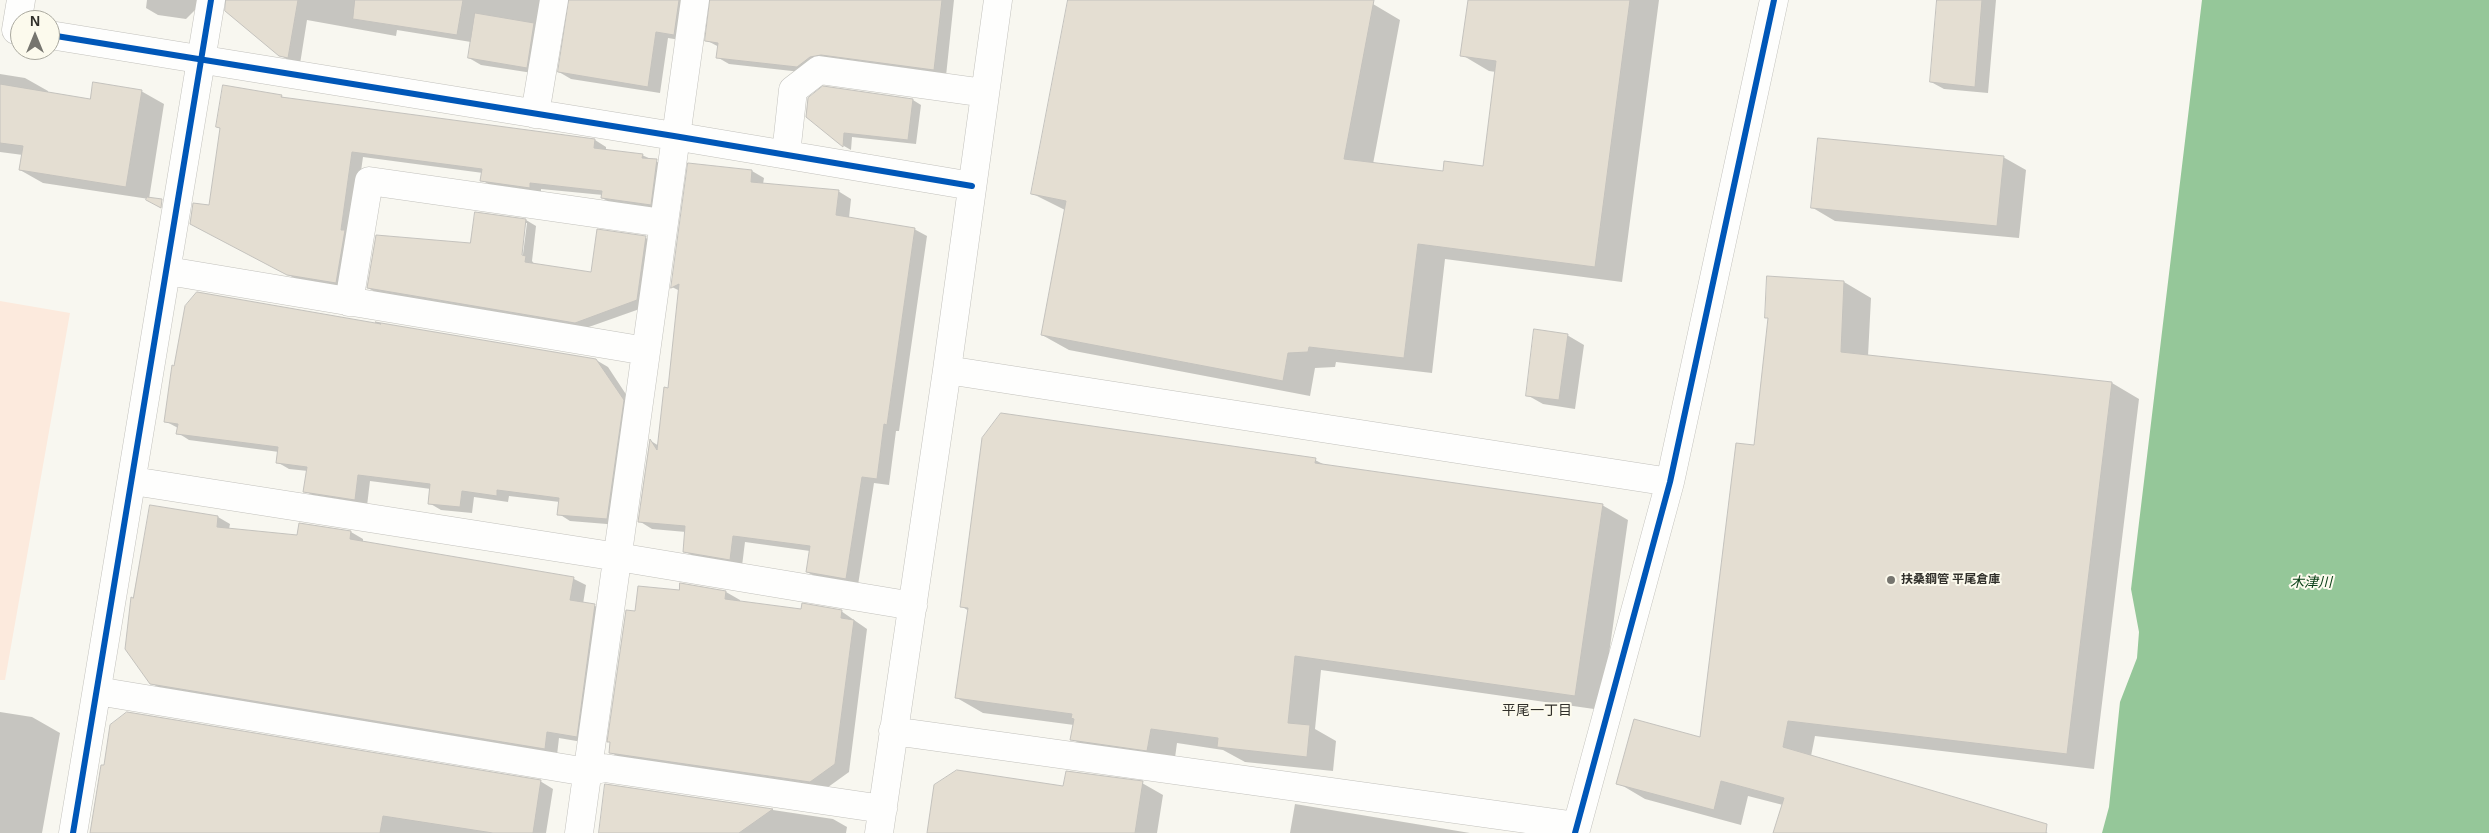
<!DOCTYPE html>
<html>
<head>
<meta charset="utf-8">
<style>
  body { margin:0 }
  #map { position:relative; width:2489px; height:833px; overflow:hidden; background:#f8f7f0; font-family:Helvetica,sans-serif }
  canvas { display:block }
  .north { position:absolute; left:10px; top:10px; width:50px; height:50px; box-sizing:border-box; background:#fcfaed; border:1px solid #aaa99f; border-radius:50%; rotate:0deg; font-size:14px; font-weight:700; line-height:20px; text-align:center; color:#302f2a }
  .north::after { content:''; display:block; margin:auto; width:18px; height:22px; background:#76756f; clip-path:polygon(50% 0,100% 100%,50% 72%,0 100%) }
</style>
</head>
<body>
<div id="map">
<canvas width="2489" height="833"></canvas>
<div class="north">N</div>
</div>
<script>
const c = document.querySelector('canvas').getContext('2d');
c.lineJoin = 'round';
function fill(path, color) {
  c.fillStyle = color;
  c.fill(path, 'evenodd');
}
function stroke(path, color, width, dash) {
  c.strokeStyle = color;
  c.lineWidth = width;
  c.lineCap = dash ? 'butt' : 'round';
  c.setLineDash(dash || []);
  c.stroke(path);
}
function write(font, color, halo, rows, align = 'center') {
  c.font = font + ' Helvetica,"Noto Sans JP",sans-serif';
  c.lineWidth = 4;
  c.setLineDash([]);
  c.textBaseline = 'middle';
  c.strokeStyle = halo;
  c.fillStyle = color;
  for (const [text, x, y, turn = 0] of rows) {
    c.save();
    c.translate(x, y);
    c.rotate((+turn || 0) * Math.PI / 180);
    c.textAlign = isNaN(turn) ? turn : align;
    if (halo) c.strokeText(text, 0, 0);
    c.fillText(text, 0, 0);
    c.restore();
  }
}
fill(new Path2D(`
  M0,301L70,313L5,680H0Z`), '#fceadd');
fill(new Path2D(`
  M2202,0H2489V833H2102L2109,807L2120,702L2137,658L2139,632L2131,589Z`), '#95c799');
fill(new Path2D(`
  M147,0H205L186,19L158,15L146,8Z
  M227,0H552L539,74L481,65L469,58L471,42L397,30L396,36L307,20L300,64L293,63L280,55Z
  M570,0H694L686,41L668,38L660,93L571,79L559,72Z
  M710,0H954L946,76L810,73L729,64L717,57L719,47L706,40Z
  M1069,0H1363L1373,4L1400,20L1373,164L1444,172L1484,167L1496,72L1489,71L1462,55L1469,0H1659L1622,282L1445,259L1432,373L1336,362L1335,367L1315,368L1310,396L1069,350L1042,335L1065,210L1033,194Z
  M1938,0H1996L1988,93L1944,89L1931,82Z
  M0,74L25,78L48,91V93L91,100L141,91L164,104L149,199L43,183L20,170L23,155L0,152Z
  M824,88L913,100L921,105L916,144L852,137L851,150L844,146L807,117Z
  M281,96L287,99L595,140L606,147V150L642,155L668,167L662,211L613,204L602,198L603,195L541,189V194L493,187L482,180L483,173L363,157L352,236L347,289L300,281L203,230L210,206L221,129L217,127Z
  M2003,157L2026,170L2019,238L1835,221L1813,208Z
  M752,171L764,178L763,184L838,191L851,199L849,218L914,229L927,236L899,431H896L889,485L874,483L858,585L820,579L807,572L810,551L745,542L742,566L697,558L684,551L686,532L652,529L639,521L651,441L659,446L669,389L680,291L672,287Z
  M526,220L536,226L532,261L535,265L592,273L598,231L646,238L656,244L648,306L586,328L379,294L368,288ZM524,223H527L522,262L520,261Z
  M1768,277L1844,282L1871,298L1868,356L2112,383L2139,399L2094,769L1815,736L1811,756L2021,818L2048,833H1775L1783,805L1748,796L1741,825L1645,799L1618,783L1701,738L1755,446L1770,319L1766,317Z
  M386,327L596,360L608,367L635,408L619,525L570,521L559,514L560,502L509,496L508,502L474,497L472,513L441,510L429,503L431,489L370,481L367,506L317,498L305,491L308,471L289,469L277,462L279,452L189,440L178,433V428L165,421Z
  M1567,335L1584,345L1575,409L1543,404L1527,395Z
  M1315,460L1327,466L1602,505L1628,520L1601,710L1321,670L1315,729L1336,741L1333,771L1245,762L1223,750L1177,743L1174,765L1098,754L1072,739L1074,725L983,713L957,698L969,611L961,606Z
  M151,507L218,517L230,524L229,529L298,536L300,524L351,532L363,539V542L574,579L586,585L583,604L595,606L607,612L588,743L559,738L557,755L163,690L151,683L134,599Z
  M681,585L726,592L740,600V603L802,611H841L867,629L849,772L824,790L624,760L610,752L636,613L681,592Z
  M0,712L32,717L60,733L42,833H0Z
  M540,781L553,789L546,833H91Z
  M1142,783L1163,795L1157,833H929L1064,787Z
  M606,785L833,819L847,827L846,833H605Z
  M1295,804L1470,833H1290Z`), '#0003');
const building = new Path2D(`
  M226,0H298L288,58L279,56L225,11Z
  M355,0H463L457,35L353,19Z
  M569,0H679L674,35L656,32L648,87L558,72Z
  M710,0H942L934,70L821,55L810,57L797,67L716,58L718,43L705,41Z
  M1068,0H1374L1344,159L1443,171L1444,161L1483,166L1496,61L1460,56L1468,0H1630L1595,267L1418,244L1404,358L1309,347L1308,352L1288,353L1283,381L1041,335L1066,201L1031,194Z
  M1937,0H1982L1975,87L1930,82Z
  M475,13L534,23L527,68L468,58Z
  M93,82L142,90L126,187L19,170L23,146L0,143V84L90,99Z
  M223,85L282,95L281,97L595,139L594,148L643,154L642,158L657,159L651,205L601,198L602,191L530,183V188L480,181L482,169L352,152L341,230H345L336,283L287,275L190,224L193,203L209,205L220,128L216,127Z
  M823,86L913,99L908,140L844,133L843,147L806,117L808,98Z
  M1818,138L2004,156L1997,226L1811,208Z
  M688,163L752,170L751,182L839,190L836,215L915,228L887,425L884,424L877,479L862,477L846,579L806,572L810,546L733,536L730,560L683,552L685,526L638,522L650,439L657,450L664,387L668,388L679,284L671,288Z
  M147,197L162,199L161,208L146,200Z
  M475,212L526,219L522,255L526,256L525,262L591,272L597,229L646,236L637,300L575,323L367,288L376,235L470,243Z
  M1767,276L1844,281L1841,352L2112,382L2067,754L1788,721L1783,747L2047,824L2046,833H1773L1784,798L1721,781L1714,810L1616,784L1634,719L1700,737L1736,443L1754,445L1768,318H1765Z
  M197,292L381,324L375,322L596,359L624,400L607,519L557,515L559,498L497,490V496L462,491L460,507L428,504L430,484L358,475L355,500L303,492L307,467L276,463L278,447L176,434L178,424L164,422L172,365L174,366L185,306Z
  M1534,329L1568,334L1559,400L1526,396Z
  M1001,413L1316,458L1315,463L1603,504L1575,696L1295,656L1288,723L1310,725L1307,757L1217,747L1218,738L1151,729L1147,751L1070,740L1074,719L1071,718L1072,714L955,698L968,608L960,607L982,438Z
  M150,505L218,516L217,527L297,535L299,523L351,531L350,539L574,577L570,600L595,604L577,737L547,732L545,749L150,684L125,649L131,597L133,598Z
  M680,583L726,591L725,599L801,609L802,603L842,610L841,618L854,620L835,764L810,782L609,753L610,742H607L626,610L635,611L638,586L679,590Z
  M127,712L541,780L533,833H493L383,816L380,833H90L101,765H104L110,725Z
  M957,770L1063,786L1066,771L1143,781L1135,833H927L934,785Z
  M605,784L773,809L739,833H599Z`);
fill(building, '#e4ded2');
stroke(building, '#c4c2bd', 1);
const minor = new Path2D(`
  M16,30L21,0
  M50,35L674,136L972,186
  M535,114L554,0
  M786,154L793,90L819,70L985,93
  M168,271L646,351
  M349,302L369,181L663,223
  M947,370L1670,482
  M133,481L618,557L913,606
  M97,691L587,772L604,768L883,809
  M893,731L1577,826
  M73,833L211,0
  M579,833L695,0
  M879,833L947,370L998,0
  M1575,833L1670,482L1774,0`);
stroke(minor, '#c2c1bc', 29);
stroke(minor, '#fefefd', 28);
stroke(new Path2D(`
  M50,35L674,136L972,186
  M73,833L211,0
  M1575,833L1670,482L1774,0`), '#0057b8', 6);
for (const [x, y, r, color] of [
  [1891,580,5,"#76756f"]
]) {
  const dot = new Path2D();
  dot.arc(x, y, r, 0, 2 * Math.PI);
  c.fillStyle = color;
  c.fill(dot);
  stroke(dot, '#fcfaed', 2);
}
write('bold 12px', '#302f2a', '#fcfaed', [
  ["扶桑鋼管 平尾倉庫",1901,580]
], 'left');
write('italic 14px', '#0b4118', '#fcfaed', [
  ["木津川",2311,583]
]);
write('14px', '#302f2a', '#fcfaed', [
  ["平尾一丁目",1537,711]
]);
</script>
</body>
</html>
